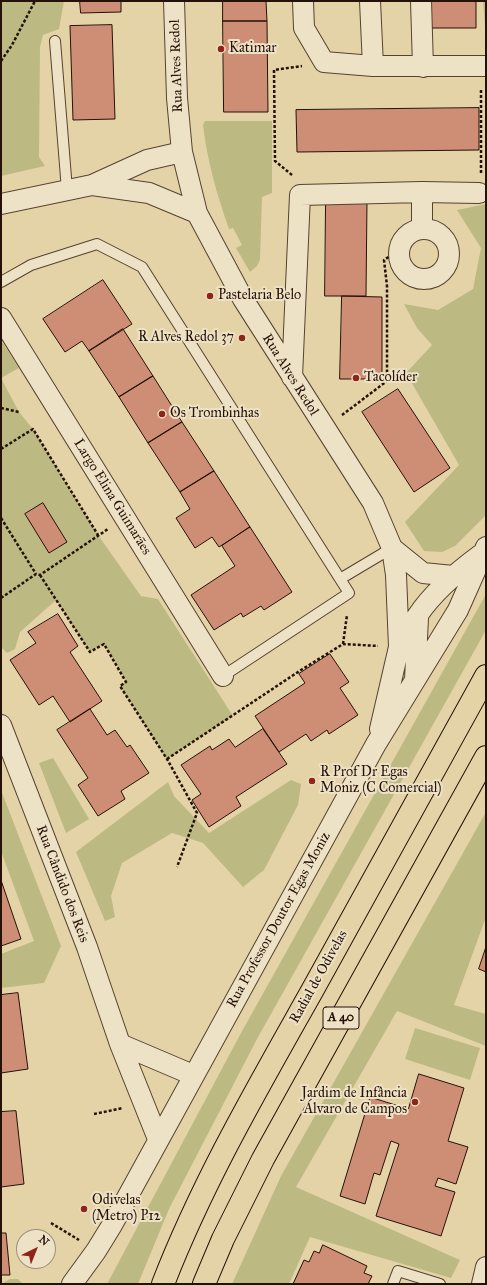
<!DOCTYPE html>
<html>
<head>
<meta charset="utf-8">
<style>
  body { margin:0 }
  #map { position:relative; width:487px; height:1285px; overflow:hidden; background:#e5d3a8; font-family:"IM FELL Great Primer",serif }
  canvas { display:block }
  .frame { position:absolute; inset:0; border:2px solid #251107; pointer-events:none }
  .north { position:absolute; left:16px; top:1229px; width:40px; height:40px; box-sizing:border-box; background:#eee2c6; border:1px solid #9e8e7a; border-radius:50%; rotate:43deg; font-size:11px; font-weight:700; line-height:16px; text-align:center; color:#251107 }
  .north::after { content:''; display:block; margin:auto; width:14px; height:18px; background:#8f2418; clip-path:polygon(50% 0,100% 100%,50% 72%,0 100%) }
</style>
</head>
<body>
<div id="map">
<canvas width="487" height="1285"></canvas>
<div class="frame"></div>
<div class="north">N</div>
</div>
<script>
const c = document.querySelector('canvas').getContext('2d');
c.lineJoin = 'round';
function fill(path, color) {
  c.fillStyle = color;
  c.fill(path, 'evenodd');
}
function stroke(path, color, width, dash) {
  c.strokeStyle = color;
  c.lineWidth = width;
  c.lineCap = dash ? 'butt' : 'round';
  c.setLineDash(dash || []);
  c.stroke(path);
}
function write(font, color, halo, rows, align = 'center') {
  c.font = font + ' "IM FELL Great Primer",serif';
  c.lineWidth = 4;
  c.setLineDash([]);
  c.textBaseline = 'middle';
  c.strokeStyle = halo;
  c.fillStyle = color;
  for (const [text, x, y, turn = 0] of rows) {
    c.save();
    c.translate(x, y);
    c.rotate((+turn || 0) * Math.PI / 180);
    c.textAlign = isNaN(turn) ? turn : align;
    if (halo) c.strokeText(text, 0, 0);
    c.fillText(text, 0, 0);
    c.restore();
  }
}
fill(new Path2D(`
  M1,1H64L59,29L43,35L40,47L39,157L45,166L1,176Z
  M483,1H486V40Z
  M205,121H272V193L262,197L260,260L257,266L250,272L236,248L242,245L233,228L229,229C217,195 207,160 203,125Z
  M486,204V515L455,546L442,552L424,551L405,522L459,465L406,373L432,345L417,328L404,304L438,310L473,289L481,248L457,210Z
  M1,340L19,368L1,378L19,412L33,429L98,535L141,596L158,599L233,716L167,759L120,686L126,681L104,644L90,652L56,600L20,632L15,649L7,653L1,647Z
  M486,594V630L257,1039L169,1209L138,1284H107L241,1033Z
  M53,758L89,819L66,833L39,763Z
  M291,780L301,784L298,805L264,870L243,887L203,843L172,833L122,863L111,896L115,917L105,921L76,852L168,782L174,796L209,833Z
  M1,790L61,946L44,983L1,988V954L34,941L1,851Z
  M486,812V917L454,1005L486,1014V1046L397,1011L296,1187L460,1260L451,1278L310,1237L289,1284H232L281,1176Z
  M415,1028L480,1048L470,1080L405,1059Z
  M10,1279H18L23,1284H1Z`), '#bcba82');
const building = new Path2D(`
  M80,1H121V12L81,13Z
  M223,1H266L267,21H223Z
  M431,1H476V28H431Z
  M223,21H267L268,112H224Z
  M112,25L115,119L73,120L70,26Z
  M479,108V150L297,152L296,110Z
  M326,199L367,200L366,296H325Z
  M103,280L132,324L89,351L82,341L65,352L43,319Z
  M342,296L382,297V379H340Z
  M123,329L153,376L119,397L89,351Z
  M153,376L182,422L148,443L119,397Z
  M398,389L450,468L414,492L362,412Z
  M182,422L214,471L180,492L148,443Z
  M214,471L250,527L219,547L212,537L195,548L176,518L190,509L180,492Z
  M43,503L67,542L49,553L25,514Z
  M250,527L292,592L264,610L261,606L243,617L241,613L214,630L191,595L235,566L222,546Z
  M58,614L78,646L70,652L102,701L70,722L53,696L39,705L10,660L36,643L28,632Z
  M330,654L349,682L340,688L358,715L329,734L327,730L311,741L306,734L279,752L255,716L305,683L299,674Z
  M90,709L107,735L115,730L127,747L130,745L149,773L121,791L125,799L98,816L78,785L88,778L57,730Z
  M263,729L287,764L236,797L241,806L209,827L192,800L201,794L181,765L210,746L212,750L229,739L235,747Z
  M2,883L21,939L1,946V884Z
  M486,947V972L479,969Z
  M18,993L28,1069L1,1073V995Z
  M419,1074L464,1088L448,1141L468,1147L456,1184L438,1178L435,1186L455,1192L441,1236L376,1216L399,1144L391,1141L380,1175L374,1173L365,1204L340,1196L370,1097L408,1109Z
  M16,1111L24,1184L1,1187V1112Z
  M1,1233H6L10,1275H1Z
  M323,1245L367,1266L364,1273L372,1276L368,1284H293L304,1260L309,1262L314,1251L319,1253Z`);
fill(building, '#ce8d75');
stroke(building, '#251107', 1);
const lane = new Path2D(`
  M55,41L67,190
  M1,282L31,265L97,244L142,267L349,593L223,676
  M340,579L392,548
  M393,1284L398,1271L440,1284`);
const street = new Path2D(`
  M174,1L177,98L182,152L197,213L243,299L373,503L392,548L396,575L399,647L380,729
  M303,1L304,28L324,62L373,66H486
  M370,1L373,66
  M421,1L423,67
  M92,185L149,193L197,213
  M1,204L92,185L147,160L182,152
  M422,228V192
  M399 254a25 25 0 1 1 50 0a25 25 0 1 1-50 0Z
  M1,318L223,676
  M292,377L300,195L422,192L479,193
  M392,548L423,573L453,576
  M399,647C405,636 411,625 418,615C434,591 457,572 480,555
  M415,680L418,618
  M1,725L87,947L120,1044L158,1139
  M120,1044L193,1075
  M72,1284L96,1251L112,1225L376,744L458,610L486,547
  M482,1284L486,1267`);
const highway = new Path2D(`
  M163,1284C203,1181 258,1087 312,991C371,886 429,781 486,676
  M204,1284L223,1239L263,1159L486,757`);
stroke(lane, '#55422f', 12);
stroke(street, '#55422f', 22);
stroke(highway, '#251107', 24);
stroke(new Path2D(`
  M1,61L12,45L35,1
  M481,173V88
  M292,175L275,161L274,70L302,66
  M1,408L19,412
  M342,415L387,381V286L384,260L399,250
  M1,449L33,429L98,535
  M1,518L36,574
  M40,575L90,652L104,644L126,682L120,686L167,759L197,813L177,867
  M1,598L36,574L40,575L108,529
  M343,644L347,615
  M167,759L301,670L343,644L378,646
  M94,1114L123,1108
  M51,1223L79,1240`), '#251107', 2.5, [3, 2]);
stroke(lane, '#eee2c6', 10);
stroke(street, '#eee2c6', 20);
stroke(highway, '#e5d3a8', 22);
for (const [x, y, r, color] of [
  [221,49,4,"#8f2418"],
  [210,296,4,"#8f2418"],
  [242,338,4,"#8f2418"],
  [356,378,4,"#8f2418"],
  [162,414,4,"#8f2418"],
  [312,781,4,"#8f2418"],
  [415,1102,4,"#8f2418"],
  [84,1209,4,"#8f2418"]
]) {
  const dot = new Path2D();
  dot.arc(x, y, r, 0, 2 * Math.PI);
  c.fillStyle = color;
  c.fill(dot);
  stroke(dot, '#eee2c6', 1.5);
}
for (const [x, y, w] of [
  [341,1018,36]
]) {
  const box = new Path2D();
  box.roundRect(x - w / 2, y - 11, w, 22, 3);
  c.fillStyle = '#eee2c6';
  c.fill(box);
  stroke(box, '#251107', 1);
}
write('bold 13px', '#251107', null, [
  ["A 40",341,1018]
]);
write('14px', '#251107', '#eee2c6', [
  ["Katimar",229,49],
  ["Pastelaria Belo",218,296],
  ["R Alves Redol 37",234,338,"right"],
  ["Tacolíder",364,378],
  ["Os Trombinhas",170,414],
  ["R Prof Dr Egas",320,773],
  ["Moniz (C Comercial)",320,789],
  ["Jardim de Infância",407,1094,"right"],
  ["Álvaro de Campos",407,1110,"right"],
  ["Odivelas",92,1201],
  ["(Metro) P12",92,1217]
], 'left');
write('14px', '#251107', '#eee2c6', [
  ["Rua Alves Redol",177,66,-92],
  ["Rua Alves Redol",290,375,58],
  ["Largo Elina Guimarães",112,497,58],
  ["Rua Cândido dos Reis",62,884,69],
  ["Rua Professor Doutor Egas Moniz",279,920,-61],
  ["Radial de Odivelas",319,977,-61]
]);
</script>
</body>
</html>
